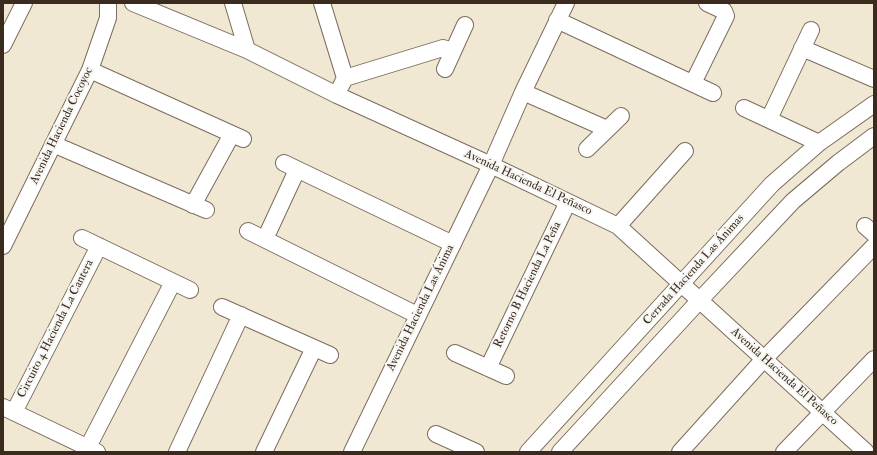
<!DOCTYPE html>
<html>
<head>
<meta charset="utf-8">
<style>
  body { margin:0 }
  #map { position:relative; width:877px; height:455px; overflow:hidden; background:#f1e8d3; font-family:"IM FELL Double Pica",serif }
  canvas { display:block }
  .frame { position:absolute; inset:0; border:4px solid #3b2a1e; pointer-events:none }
</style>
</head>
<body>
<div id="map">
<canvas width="877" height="455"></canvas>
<div class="frame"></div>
</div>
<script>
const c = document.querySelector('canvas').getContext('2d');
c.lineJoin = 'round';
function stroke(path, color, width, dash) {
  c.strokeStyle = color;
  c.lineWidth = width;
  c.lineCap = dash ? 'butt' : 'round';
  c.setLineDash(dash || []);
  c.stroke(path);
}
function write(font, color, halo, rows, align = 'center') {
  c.font = font + ' "IM FELL Double Pica",serif';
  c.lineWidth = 4;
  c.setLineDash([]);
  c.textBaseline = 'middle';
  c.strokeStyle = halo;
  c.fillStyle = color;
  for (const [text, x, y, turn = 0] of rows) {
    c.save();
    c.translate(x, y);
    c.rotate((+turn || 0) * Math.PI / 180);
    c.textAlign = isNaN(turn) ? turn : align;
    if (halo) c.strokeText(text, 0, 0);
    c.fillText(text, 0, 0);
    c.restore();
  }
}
const minor = new Path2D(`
  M133,3L247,50L337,95L491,165L618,226L866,452
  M233,3L247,50
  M322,3L345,78L341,86
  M557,20L713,93
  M3,45L24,3
  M802,48L874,79
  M445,69L465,25
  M90,70L243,139
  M345,78L443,48L453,51
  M693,83L726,16L724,11L707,3
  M523,92L607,129
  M744,108L819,143
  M769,119L811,30
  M53,144L206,210
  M587,149L621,116
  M284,163L453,244
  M193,205L232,134
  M618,226L685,151
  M865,226L874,234
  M248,231L417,315
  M82,238L190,290
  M265,239L297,170
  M3,246L90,70L108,18V3
  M222,307L330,355
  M455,353L506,376
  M488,368L568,202
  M3,407L97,452
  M14,412L99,246
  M436,434L476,452
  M88,447L173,282
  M177,452L241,315
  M264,452L314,348
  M352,452L491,165L523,92L566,3
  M528,452L772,184L819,143L874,104
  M560,452L699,301L793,201L838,163L874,136
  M680,452L764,359L874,246
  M784,452L874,359`);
stroke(minor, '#7b6c5d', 18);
stroke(minor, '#fff', 16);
write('12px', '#3b2a1e', '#f6f6f2', [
  ["Avenida Hacienda Cocoyoc",62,126,-64],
  ["Avenida Hacienda El Peñasco",528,183,25],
  ["Cerrada Hacienda Las Ánimas",694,270,-48],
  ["Retorno B Hacienda La Peña",528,285,-64],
  ["Avenida Hacienda Las Ánima",421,308,-64],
  ["Circuito 4 Hacienda La Cantera",56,329,-63],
  ["Avenida Hacienda El Peñasco",784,377,42]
]);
</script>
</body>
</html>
